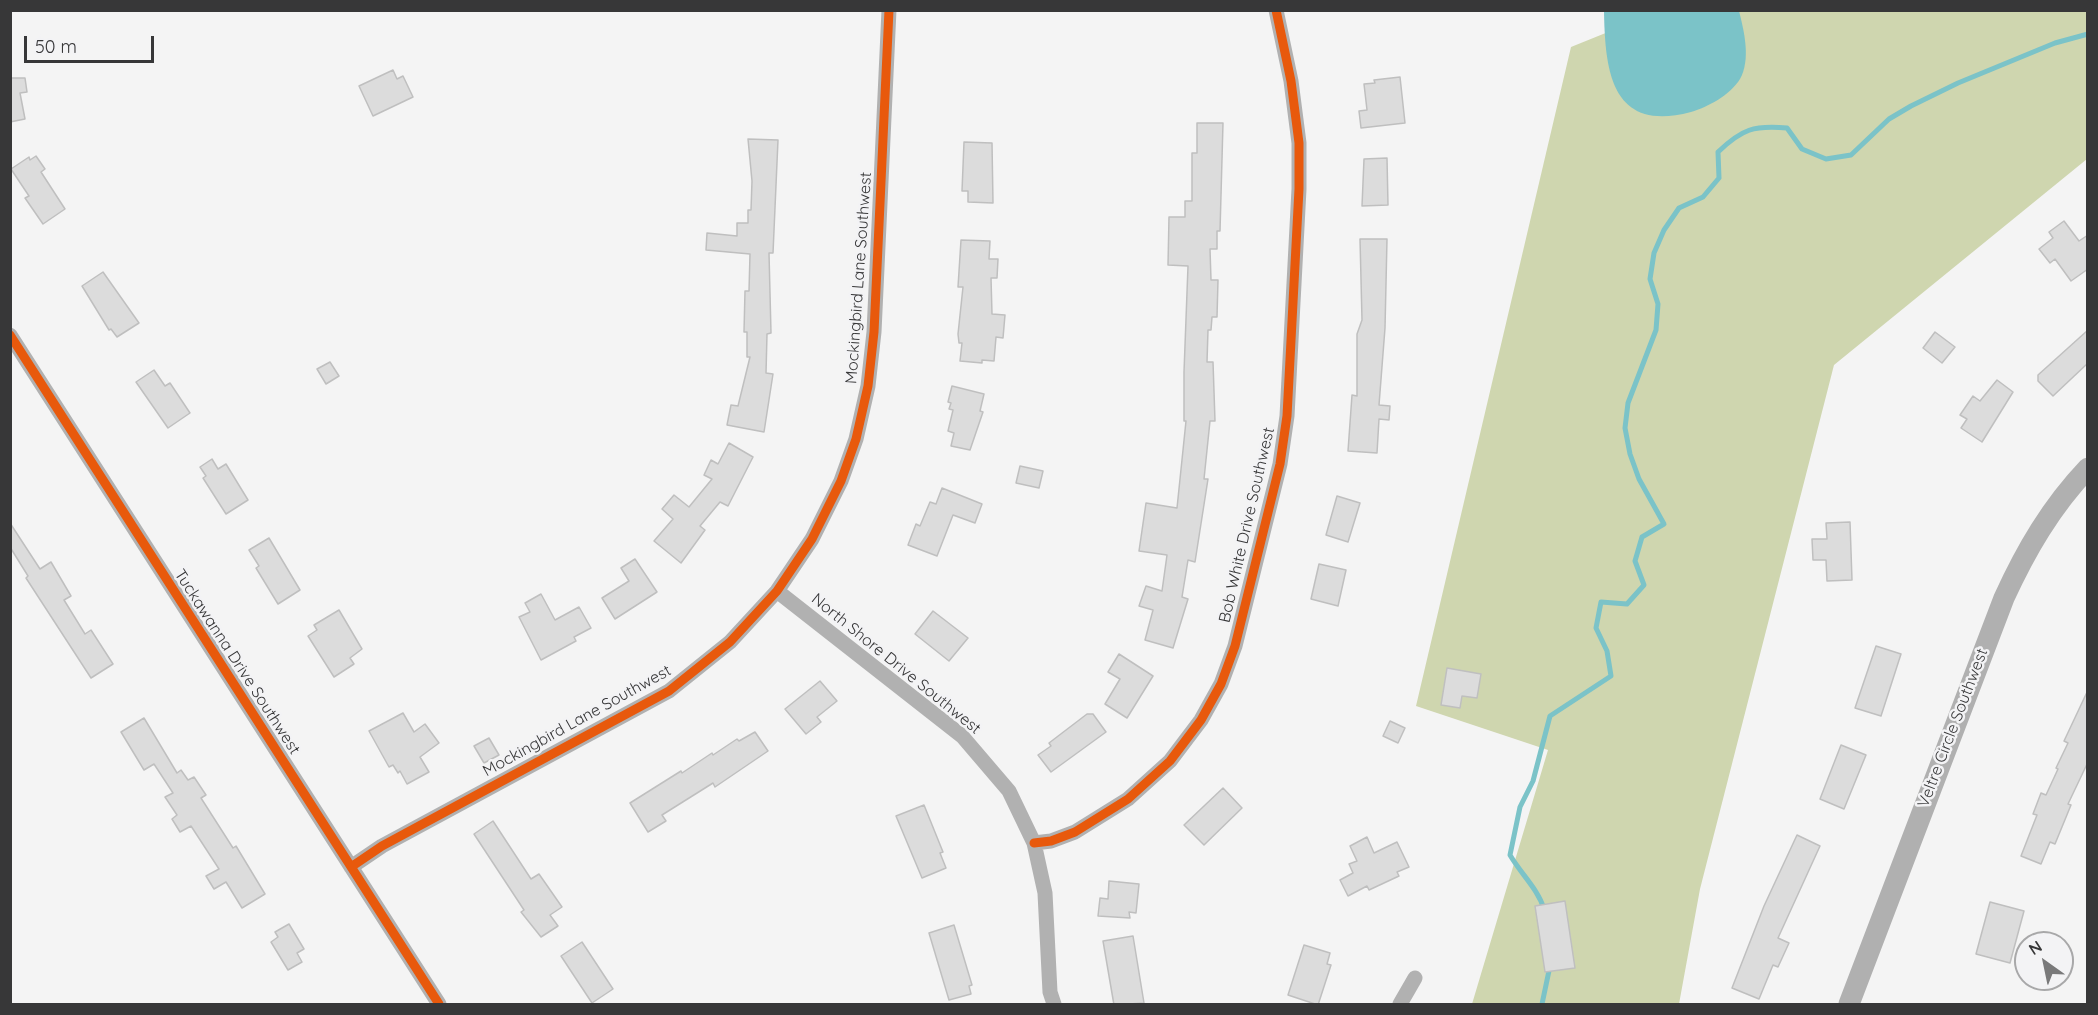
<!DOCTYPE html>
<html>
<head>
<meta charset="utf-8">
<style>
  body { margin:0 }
  #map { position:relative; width:2098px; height:1015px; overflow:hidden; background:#f4f4f4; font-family:Quicksand,sans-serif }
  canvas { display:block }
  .frame { position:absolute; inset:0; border:12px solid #373738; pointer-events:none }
  .north { position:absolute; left:2014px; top:931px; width:60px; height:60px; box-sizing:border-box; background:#f3f3f5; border:2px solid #a8a8a9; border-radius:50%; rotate:327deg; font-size:16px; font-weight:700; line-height:24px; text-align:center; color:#373738 }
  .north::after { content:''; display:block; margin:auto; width:21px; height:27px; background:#79797a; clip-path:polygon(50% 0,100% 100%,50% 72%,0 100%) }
  .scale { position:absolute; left:24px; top:36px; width:130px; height:27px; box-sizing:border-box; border:3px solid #373738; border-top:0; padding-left:8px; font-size:18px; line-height:21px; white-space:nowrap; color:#373738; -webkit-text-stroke:4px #f3f3f5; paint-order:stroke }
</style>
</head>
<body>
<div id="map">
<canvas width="2098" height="1015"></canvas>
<div class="frame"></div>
<div class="north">N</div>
<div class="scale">50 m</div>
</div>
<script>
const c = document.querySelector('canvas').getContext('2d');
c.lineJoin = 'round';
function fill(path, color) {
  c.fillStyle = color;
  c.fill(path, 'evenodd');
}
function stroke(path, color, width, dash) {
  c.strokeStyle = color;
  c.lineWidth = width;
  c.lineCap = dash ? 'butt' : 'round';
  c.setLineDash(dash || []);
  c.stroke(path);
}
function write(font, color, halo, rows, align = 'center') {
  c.font = font + ' Quicksand,sans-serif';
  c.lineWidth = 5;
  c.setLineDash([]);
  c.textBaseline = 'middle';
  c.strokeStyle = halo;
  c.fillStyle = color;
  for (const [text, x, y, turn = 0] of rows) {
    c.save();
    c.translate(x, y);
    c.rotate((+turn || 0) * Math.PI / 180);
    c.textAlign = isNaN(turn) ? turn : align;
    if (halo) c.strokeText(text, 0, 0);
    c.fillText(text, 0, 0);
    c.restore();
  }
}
fill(new Path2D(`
  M1660,11H2087V159L1834,365L1700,889L1679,1004H1472L1548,750L1416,706L1571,47Z`), '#cfd6af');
fill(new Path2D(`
  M1604,11H1739C1744,31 1751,59 1740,79C1730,95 1708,107 1691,112C1612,133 1605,73 1604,11Z`), '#7bc3c8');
stroke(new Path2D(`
  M1544,909C1538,889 1521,874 1510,855L1520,807L1533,781L1550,716L1611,676L1607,651L1596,628L1601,602L1627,604L1644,585L1635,561L1642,537L1664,524L1639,479L1630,454L1625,428L1628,403L1656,330L1658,304L1650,279L1654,253L1664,230L1679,208L1703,197L1719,178L1718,152C1742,129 1754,125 1787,128L1802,149L1826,159L1851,155L1889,119L1911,106L1958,83L2055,43L2088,34
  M1542,1004L1550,966`), '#7bc3c8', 5);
const building = new Path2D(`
  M393,70L397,79L403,76L413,97L373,116L359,86Z
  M1400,77L1405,123L1361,128L1359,111L1367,110L1364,84L1375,83L1374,80Z
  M10,78H25L27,92L20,93L25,119L10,122Z
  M1197,123H1223L1220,231H1217V249H1210L1211,280H1218L1217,317H1212L1211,330H1208L1207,362H1213L1215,421H1210L1204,479H1208L1195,562L1188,560L1182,597L1188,599L1173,648L1145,640L1153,610L1139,606L1146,586L1162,591L1167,555L1139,551L1146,503L1177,508L1186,421H1184V372L1188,266L1168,265L1169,217H1185V201H1192V153H1197Z
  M748,139L778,140L773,253H769L771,333L767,334L766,373L773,374L764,432L727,425L731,405L738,406L750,357H747V332H744L745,291H749L750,254L706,250L707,233L737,236V223H748V210H751L752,181Z
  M964,142L992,143L993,203L968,202V191H962Z
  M36,156L45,169L41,172L65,209L43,224L25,198L29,196L11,169L29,157L30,160Z
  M1387,158L1388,205L1362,206L1364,159Z
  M2064,221L2079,241L2088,235V269L2071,281L2055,259L2050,263L2039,249L2053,238L2049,232Z
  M1360,239H1387L1385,328L1379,405L1390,406L1389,420L1379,419L1377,453L1348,451L1352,395L1357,396V334L1362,320Z
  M961,240L990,241L989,259H998L997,278H991L992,314L1005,315L1003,338L996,337L994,361L982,360V363L960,361L962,343H959L958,334L963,287H958Z
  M103,272L139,323L117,337L111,329L109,330L82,286Z
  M2088,330V363L2053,396L2038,381V375Z
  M1935,332L1955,347L1942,363L1923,348Z
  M330,362L339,376L326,384L317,369Z
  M154,370L165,386L170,383L190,413L168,428L136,382Z
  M1997,380L2013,392L1982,442L1961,428L1967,419L1960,415L1973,396L1980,401Z
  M952,386L984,394L980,411L983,412L970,450L951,446L954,433L948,431L953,410L949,409L951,403L948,402Z
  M729,443L753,457L728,506L720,502L700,526L705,530L681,563L654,541L673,519L662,509L674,495L689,507L712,479L704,475L711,460L718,464Z
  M212,459L218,469L226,464L248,500L226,514L203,478L206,476L200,467Z
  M1020,466L1043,471L1039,488L1016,483Z
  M942,488L982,504L975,523L953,515L937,556L908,545L916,524L920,526L930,502L936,504Z
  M1337,496L1360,503L1348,542L1326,535Z
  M1850,522L1852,580L1827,581L1826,560H1813L1812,539H1827L1826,523Z
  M10,523L40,569L51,562L71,596L64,600L85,634L91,630L113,664L91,678L26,578L28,576L10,547Z
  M269,538L300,590L278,604L256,568L259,566L249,550Z
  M635,559L657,592L615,619L602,598L629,581L621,568Z
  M1319,564L1346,570L1338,606L1311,599Z
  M541,594L555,620L579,607L591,628L574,637L576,641L541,660L519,617L530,612L525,603Z
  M339,610L362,649L350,658L354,664L334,677L308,636L317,630L314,625Z
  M933,611L968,638L949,661L915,634Z
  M1876,646L1901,654L1881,716L1855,708Z
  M1119,654L1153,676L1127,718L1105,704L1120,679L1108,672Z
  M1447,668L1481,674L1477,698L1462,696L1460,708L1441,705Z
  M820,681L837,701L817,717L821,722L806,734L785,709Z
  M2088,690V762L2068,804L2071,805L2055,844L2050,842L2041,864L2021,856L2037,815L2033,814L2041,793L2046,795L2058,769L2056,768L2068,743L2064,741Z
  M403,713L414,732L425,724L439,743L420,757L429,772L407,784L400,771L398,773L393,765L389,767L369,731Z
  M1087,714H1093L1106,732L1051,772L1038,755L1051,746L1049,743Z
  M144,718L177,773L181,770L188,780L194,777L206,795L201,798L233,848L236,846L265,894L242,908L226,882L214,889L206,876L219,869L191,826L180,832L172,819L177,815L165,797L173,793L154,764L144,770L121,732Z
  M1390,721L1405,728L1398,743L1383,736Z
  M755,732L768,751L715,787L713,783L662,815L666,821L648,832L630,803L681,771L682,773L712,753L713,755L737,739L739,741Z
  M489,738L499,755L484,763L474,746Z
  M1841,745L1866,755L1844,809L1820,799Z
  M1223,788L1242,808L1204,845L1184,825Z
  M924,805L943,852L940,853L946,868L922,878L896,816Z
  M493,821L531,879L539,874L562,907L550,915L558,926L541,937L521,912L524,910L474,834Z
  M1797,835L1820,846L1778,938L1789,943L1778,967L1773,965L1759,999L1732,988L1764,906Z
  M1367,837L1374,853L1397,842L1409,867L1397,872L1399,876L1369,890L1367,886L1348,896L1340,880L1353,873L1349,864L1357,861L1350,846Z
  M1109,881L1139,884L1136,913L1129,912L1130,918L1098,916L1100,898L1108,899Z
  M1565,901L1575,968L1545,972L1535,906Z
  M1990,902L2024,911L2010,963L1976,954Z
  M289,924L304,949L297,953L302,962L288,970L271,942L278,937L275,932Z
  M954,925L972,985L969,986L971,994L949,1000L929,933Z
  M1133,936L1144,1003L1114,1005L1103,941Z
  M582,942L613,989L592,1003L561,956Z
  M1304,945L1330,953L1327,964L1331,965L1318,1005L1288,995Z`);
fill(building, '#dcdcdc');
stroke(building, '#bfbfbf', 1.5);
stroke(new Path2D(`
  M10,335L439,1004
  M777,591L962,736L1009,791L1034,843L1045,893L1050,992L1054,1004
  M1034,843L1051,841L1075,832L1128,799L1170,761L1201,720L1221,684L1235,646L1280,464L1287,416L1299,189V143L1291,81L1276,10
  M351,867L382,846L669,691L730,642L777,591L812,539L841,481L856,439L868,386L874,332L889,10
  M1400,1004L1415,978`), '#b1b1b1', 15);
stroke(new Path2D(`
  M1849,1004L2004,598C2026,550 2051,507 2088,468`), '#b0b0b0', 21);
stroke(new Path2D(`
  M10,335L439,1004
  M1034,843L1051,841L1075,832L1128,799L1170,761L1201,720L1221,684L1235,646L1280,464L1287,416L1299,189V143L1291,81L1276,10
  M351,867L382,846L669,691L730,642L777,591L812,539L841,481L856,439L868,386L874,332L889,10`), '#e8590c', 9);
write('16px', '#373738', '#f3f3f5', [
  ["Mockingbird Lane Southwest",859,278,-86],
  ["Bob White Drive Southwest",1247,525,-77],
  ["Tuckawanna Drive Southwest",237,662,57],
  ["North Shore Drive Southwest",896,664,39],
  ["Mockingbird Lane Southwest",577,721,-29],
  ["Veltre Circle Southwest",1953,728,-69]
]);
</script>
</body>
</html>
